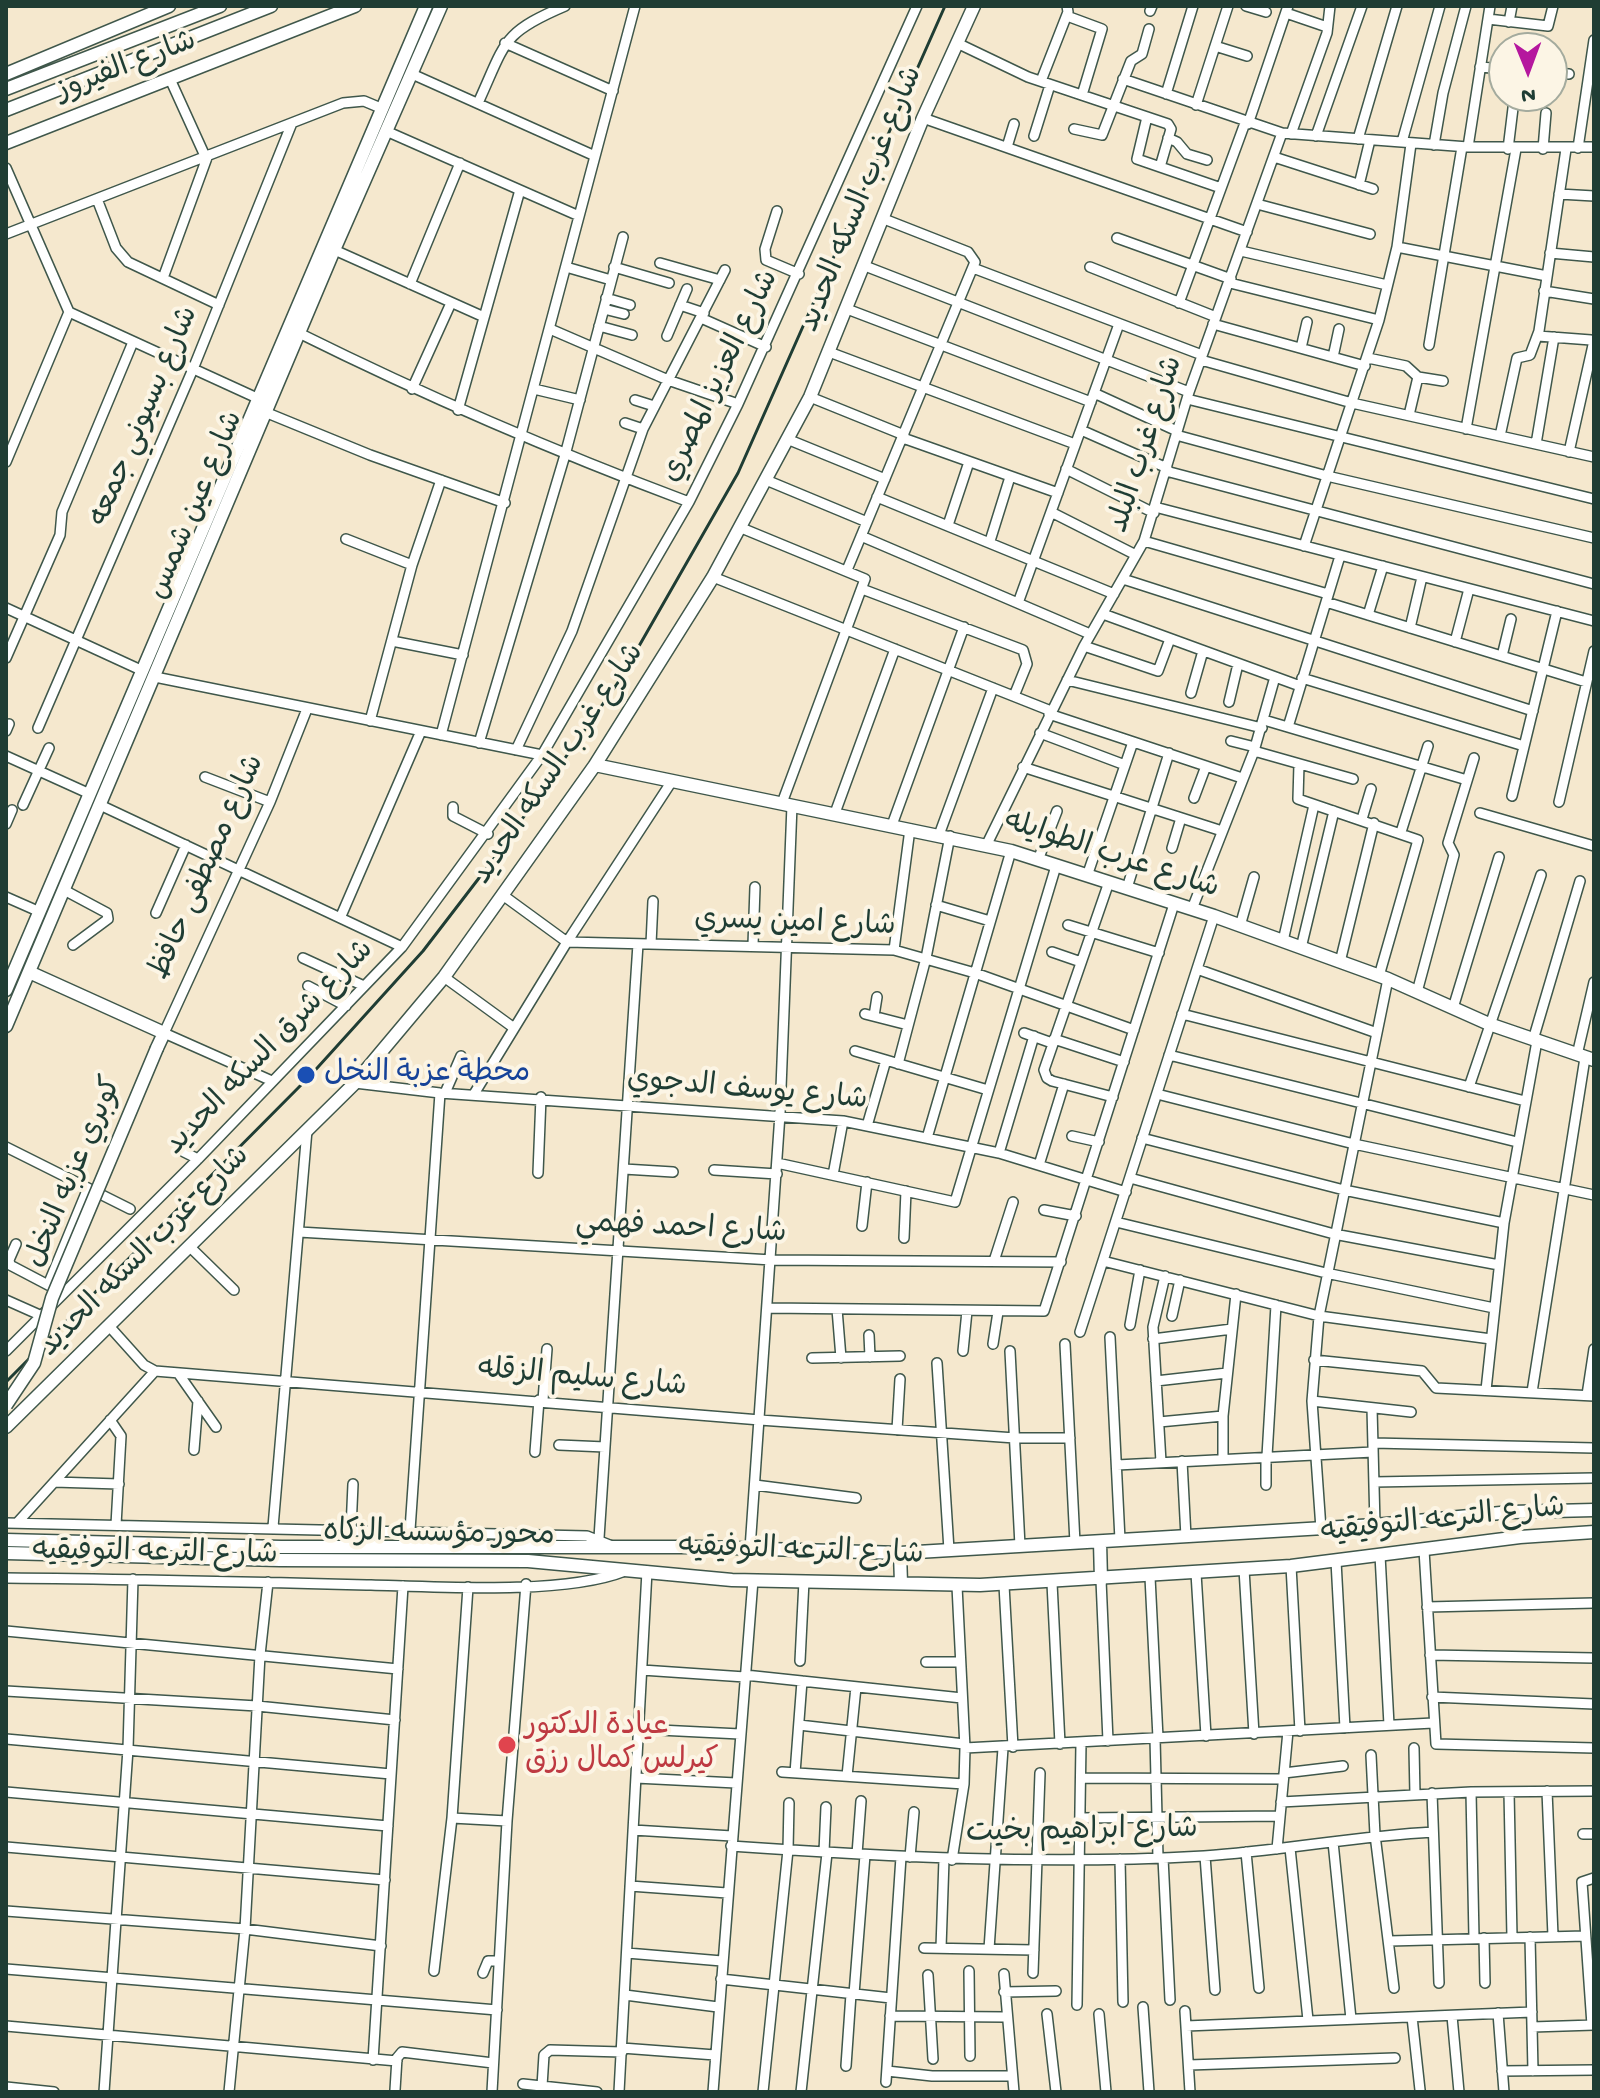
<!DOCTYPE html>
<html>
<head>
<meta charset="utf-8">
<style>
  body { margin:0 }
  #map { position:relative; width:1600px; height:2098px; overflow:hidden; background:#f5e8ce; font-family:"Gochi Hand",sans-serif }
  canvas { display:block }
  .frame { position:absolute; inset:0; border:8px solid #1f3d34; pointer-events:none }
  .north { position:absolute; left:1488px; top:32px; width:80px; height:80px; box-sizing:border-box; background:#fcf5e5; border:2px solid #a4ab9e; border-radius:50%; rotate:179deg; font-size:22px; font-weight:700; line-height:32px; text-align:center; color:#1f3d34 }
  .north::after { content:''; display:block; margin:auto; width:28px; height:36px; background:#b5179e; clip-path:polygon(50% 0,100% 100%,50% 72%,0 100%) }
</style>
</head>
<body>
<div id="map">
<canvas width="1600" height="2098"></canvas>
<div class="frame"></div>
<div class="north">N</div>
</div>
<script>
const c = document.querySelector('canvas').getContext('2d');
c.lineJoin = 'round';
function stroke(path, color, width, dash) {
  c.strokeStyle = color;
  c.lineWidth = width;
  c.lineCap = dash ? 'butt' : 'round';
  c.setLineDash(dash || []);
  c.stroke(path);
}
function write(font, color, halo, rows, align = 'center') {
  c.font = font + ' "Gochi Hand","Playpen Sans Arabic",sans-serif';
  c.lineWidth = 8;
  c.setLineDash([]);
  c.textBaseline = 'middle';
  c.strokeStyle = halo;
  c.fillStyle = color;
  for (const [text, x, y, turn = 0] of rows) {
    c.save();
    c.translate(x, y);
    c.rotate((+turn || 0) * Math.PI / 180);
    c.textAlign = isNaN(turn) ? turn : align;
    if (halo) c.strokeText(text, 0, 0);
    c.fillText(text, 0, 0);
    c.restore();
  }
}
const street = new Path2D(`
  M1246,6L1266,12
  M1150,11L1152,6
  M1286,13L1327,27
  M1067,16L1102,29L1082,95
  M1488,19L1548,26L1553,6
  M1509,22L1512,6
  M505,43L613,91
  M957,43L1028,77L1168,124L1171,129L1160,167
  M1215,46L1247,56
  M1480,67L1504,69
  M1552,73L1569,74
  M412,74L595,156
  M170,79L205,156
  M1123,79L1282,133L1468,147H1594
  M1041,81L1068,12L1067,6
  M1166,94L1193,6
  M478,103C506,42 501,33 565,6
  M1196,105L1228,6
  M1147,117L1137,159L1221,188
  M923,118L1247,232
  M1248,124L1288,6
  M1074,129L1102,135L1131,61L1142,54L1149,29
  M386,131L579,216
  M1291,134L1327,33L1330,6
  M1034,136L1050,85
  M1316,136L1362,6
  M1168,138L1177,142L1187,154L1207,160
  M1358,139L1397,6
  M1402,142L1440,6
  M1434,145L1443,93L1466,6
  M1007,147L1014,124
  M1468,147L1490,6
  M1578,148L1594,40
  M1508,149L1514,100
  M1543,149L1546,113
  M1274,157L1373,189
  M6,168L69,312L6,462
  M1359,185L1370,140
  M1559,194L1594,196
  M97,199L116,248L128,262L219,305
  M1257,204L1370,234
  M777,211L765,249L766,260L799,274
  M6,234L343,103L364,101L383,109
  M1117,238L1231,279
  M1397,247L1547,276
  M330,248L484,317
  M1241,251L1387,285
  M1550,253L1594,257
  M660,263L720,280
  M865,266L1189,392
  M566,267L611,280
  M614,267L669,283
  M1090,267L1216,317
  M973,268L1202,355
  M163,278L208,155
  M1230,283L1379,320
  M410,284L460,163
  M1544,291L1594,299
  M606,298L630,305
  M1179,303L1245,123
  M680,305L704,313
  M604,309L624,314
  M847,309L1091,402
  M69,312L257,398
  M701,318L766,347
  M1213,324L1365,366
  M599,326L632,335
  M550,329L668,380L738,404
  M299,333C426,396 556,452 689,502
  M667,336L687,289
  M1538,336L1591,340L1594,346
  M1429,345L1462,147
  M1301,348L1307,322
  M829,352L1075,444
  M1333,357L1339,329
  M1368,358L1406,366L1418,377L1443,381
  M1201,360L1352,403L1594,457
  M412,389L451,303
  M534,389L580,400
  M1094,393L1177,431
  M810,397L904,435
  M1187,399L1594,499
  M635,400L654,406
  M260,410L370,455L505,503
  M458,410L520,190
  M1409,415L1418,377
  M625,423L643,429
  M1466,429L1516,149
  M1081,430L1167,468
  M1176,435L1327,476L1594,538
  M1500,436L1517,358L1530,355L1539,331L1566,149
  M903,438L1058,493
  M787,439L885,479
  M1536,444L1554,337
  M1569,452L1593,345
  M1066,469L1154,513
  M1166,471L1594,584
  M766,480L867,522
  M877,497L1114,594
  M1155,507L1594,621
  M1051,512L1136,555
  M948,525L969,462
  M739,527L865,579L782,803
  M861,536L1090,634
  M346,539L412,565
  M990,541L1010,477
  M1144,541L1328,594
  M1304,546L1379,320L1397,247L1411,144
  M847,570L975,262L968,252L884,219
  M713,577L1051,711
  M1123,579L1533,711
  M862,589L1023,650L1027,664L1014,696
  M1326,602L1586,682
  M1018,603L1119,324
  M6,608L143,671
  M1103,614L1300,686
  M1368,615L1383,566
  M1410,628L1422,577
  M392,641L463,655
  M1455,642L1469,589
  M1084,646L1158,671L1170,639
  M1502,656L1511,619
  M6,658L60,535L62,512L133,342
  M155,677L542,755
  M1302,678L1524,746
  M1067,680L1262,728
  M1191,693L1203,651
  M1229,702L1238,664
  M1049,714L1242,778
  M1264,720L1467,780
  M370,721L412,565L441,480
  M1288,727L1340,556
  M38,728L193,369L292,123
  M6,731L9,724
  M1040,733L1125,765
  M441,735L635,6
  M1231,741L1255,747
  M479,743L565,455L623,237
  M516,750L572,631L643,429L725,270
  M1254,751L1353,779
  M6,756L90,794
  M1299,764L1298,799L1418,840L1379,976
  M1023,767L1222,831
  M205,777L270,802
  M1512,796L1557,611
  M1194,798L1206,766
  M1559,802L1594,651
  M23,805L49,748
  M100,805L402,947
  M453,807V816L488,834
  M835,813L895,649
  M1480,813L1594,846
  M1362,819L1371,789
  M6,824L12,810
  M892,825L964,627
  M1401,832L1428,746
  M939,835L993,688
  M987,844L1084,646L1144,541L1189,392L1282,133
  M1172,848L1181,818
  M1038,860L1057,811
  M1087,876L1133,742
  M1109,882L1044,1070L1047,1078L1052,1081L1113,1097
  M1127,888L1169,753
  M64,890L107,913L108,919L73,945
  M504,896L567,942L894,950L975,973L1134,1030
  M6,897L40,912
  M936,905L990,921
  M1192,909L1254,751L1275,677
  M156,913L186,845
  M341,916L421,731
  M1068,925L1159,953
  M1240,926L1254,877
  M1283,941L1314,805
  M651,944L653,901
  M753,945L755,887
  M1301,948L1334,811
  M894,950L910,829
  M1052,952L1081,962
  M303,958L364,986
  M1340,962L1374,823
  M1197,969L1377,1033
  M444,977L514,1028
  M308,986L346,1006
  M1417,992L1454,855L1448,843L1474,758
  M1453,1008L1499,857
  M865,1014L908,1025
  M1182,1014L1525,1101
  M874,1016L877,997
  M1024,1033L1052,1043
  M1054,1039L1124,1062
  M1533,1040L1580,881
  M855,1051L988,1090
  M1169,1055L1517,1142
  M1577,1055L1594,982
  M898,1064L926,958L950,836
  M272,1081L164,1033L270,802L307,709
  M355,1083L440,1093L843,1121L999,1153L1126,1192
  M1469,1087L1541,875
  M445,1093L461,1056
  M474,1094L567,942L672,781
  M1157,1094L1354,1144L1594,1195
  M867,1126L886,1060
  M190,1136L184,1152L198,1159
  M1072,1136L1099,1142
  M927,1138L1011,851
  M1142,1138L1344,1190L1504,1223
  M6,1147L130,1209
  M999,1153L1034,1036
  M777,1163L955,1202L1056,866
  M1039,1165L1064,1084
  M624,1169L673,1172
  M714,1170L777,1174
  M538,1173L541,1097
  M833,1175L843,1121
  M1130,1178L1334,1234L1499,1265
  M1044,1210L1076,1216
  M1116,1222L1326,1273L1494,1308
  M862,1226L867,1182
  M299,1232L772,1260L1061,1262
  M904,1238L906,1191
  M16,1244L9,1260L10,1265L50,1286
  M190,1247L234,1290
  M994,1261L1013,1202
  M1103,1261L1319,1316L1491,1339
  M48,1285L88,1188
  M6,1300L42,1316
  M768,1308L1044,1311L1174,904
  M837,1309L841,1358
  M1172,1316L1180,1280
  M1130,1325L1140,1270
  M109,1326L144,1365L155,1371L760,1420L1015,1438H1070
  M1080,1332L1214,916
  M869,1335L870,1357
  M1110,1337L1120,1540
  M1153,1339L1232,1329
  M993,1344L998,1312
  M1065,1344L1075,1543
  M6,1351L198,1159L402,947L542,755L689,502L738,404L917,6
  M963,1351L967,1311
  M1010,1351L1020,1546
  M812,1358L900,1356
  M1314,1360L1422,1371L1436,1388L1594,1396
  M937,1363L949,1550
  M178,1373L216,1427
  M1156,1381L1227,1373
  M1486,1390L1504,1223L1537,1041
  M1532,1392L1585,1058
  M1587,1395L1594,1349
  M543,1400L547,1349
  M1312,1401L1411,1412
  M1372,1408L1375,1525
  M110,1420L121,1436L116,1525
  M1159,1422L1223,1416
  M897,1430L900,1379
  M1373,1443L1594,1448
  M559,1445L605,1447
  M194,1450L198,1401
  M535,1452L539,1400
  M1266,1456V1485
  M1267,1456L1276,1305
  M1223,1458V1416L1236,1294
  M1182,1461L1186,1537
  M1161,1462L1153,1327L1165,1276
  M1117,1465L1373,1452
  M54,1482L119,1484
  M1374,1482L1594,1478
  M755,1485L856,1498
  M6,1523L587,1536L612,1546
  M17,1523L155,1371
  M273,1527L307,1130
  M351,1529L353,1484
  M1321,1529L1312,1401L1319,1316L1388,979
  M410,1530L440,1093
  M599,1538L638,944
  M750,1549L780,1114L792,805
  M1424,1550L1436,1744L1594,1748
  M1380,1555L1389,1725
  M1336,1561L1345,1728
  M1291,1566L1300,1731
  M1244,1569L1254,1734
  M1196,1573L1206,1736
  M1150,1577L1158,1738
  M6,1578C128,1579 249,1582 371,1585C438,1587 565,1595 625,1571
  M1101,1580L1108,1741
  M1052,1583L1060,1744
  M1004,1585L1013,1747
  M1427,1607L1594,1603
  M6,1631L398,1669
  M1430,1655L1594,1658
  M800,1661L804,1581
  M926,1662H960
  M642,1670L745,1677
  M745,1675L962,1698
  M6,1691L257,1706L395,1720
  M1432,1697L1594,1704
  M799,1725L964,1744
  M639,1729L740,1734
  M1155,1738L1158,1858
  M6,1739L391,1774
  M965,1748L1433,1723
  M1414,1748L1415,1795
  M1371,1755L1375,1835L1394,1988
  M782,1772L964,1784
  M795,1773L802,1681
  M1284,1773L1343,1766
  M847,1776L856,1687
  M636,1778L736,1783
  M1082,1778L1283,1779
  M1547,1791L1553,1936
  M6,1792L388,1826
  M1471,1792L1474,1938
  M1509,1792L1512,1937
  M1432,1793L1439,1983
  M1281,1802L1471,1792L1594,1791
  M452,1818L507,1821
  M1081,1818L1280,1816
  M633,1830L732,1836
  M1583,1834H1594
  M1333,1842L1351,2019
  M731,1846C889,1857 1046,1865 1204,1856C1281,1851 1356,1836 1433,1832
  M6,1847L385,1880
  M1290,1848L1308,2020
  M1277,1849L1288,1731
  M824,1852L826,1807
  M1246,1852L1259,1988
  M857,1854L861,1801
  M1205,1856L1215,1990
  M910,1857L914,1812
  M1163,1858L1170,2000
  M1120,1859L1123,2002
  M952,1860L964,1784L965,1748L957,1586
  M630,1886L727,1893
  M6,1911L245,1929L381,1946
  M1530,1937L1533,2071
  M1484,1938L1485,1983
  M1389,1941L1585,1936
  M924,1948L1034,1950
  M941,1948L944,1859
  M989,1949L1003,1748
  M627,1953L722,1961
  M6,1969L497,2010
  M434,1971L452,1818L468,1587
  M969,1971L970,2056
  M483,1973L488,1961H498
  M1033,1973L1040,1773
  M1004,1974L1014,2092
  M928,1975L933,2059
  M721,1979L891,1998
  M1004,1992L1056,1991
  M854,1994L865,1855
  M625,1995L718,2007
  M1077,2005L1081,1743
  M1143,2007L1149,2092
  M1185,2011L1190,2092
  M1498,2013L1504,2092
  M1047,2014L1056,2092
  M1099,2014L1106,2092
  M890,2016L1005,2017
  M1452,2016L1459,2092
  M1412,2017L1420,2090
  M1592,2025L1582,1882L1594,1878
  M6,2026L397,2061
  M1186,2026L1532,2012
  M1532,2027L1594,2025
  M622,2048L715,2055
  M373,2060L403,1586
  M1189,2065L1395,2058
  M846,2066L851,1994
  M887,2071L932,2076H1012
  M1502,2071L1594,2070
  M886,2082L901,1857
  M523,2084L597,2092
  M542,2086L544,2055L550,2050L622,2052
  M6,2087L54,2092
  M395,2090L397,2058L402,2052L493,2063
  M104,2092L128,1749L133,1579
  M229,2092L245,1929L260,1655L268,1582
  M492,2092L507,1821L526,1584
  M619,2092L647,1571
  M713,2092L753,1580
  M763,2092L788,1850L789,1803
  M801,2092L827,1853`);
const secondary = new Path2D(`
  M6,74L169,6
  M6,89L220,6
  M6,110L271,6
  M6,143L355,6
  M595,765L1011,851L1214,916L1388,979L1489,1024L1594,1060
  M29,972L164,1033L157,1048
  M6,990L426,6
  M6,1026L334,250L441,6
  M6,1427L355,1083L444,977L595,765L713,577L810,397L923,118L974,6
  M6,1540L281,1547H700L900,1553L1375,1525L1511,1512L1594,1510
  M1100,1542L1101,1580
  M6,1553L280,1560L528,1561L732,1580L980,1585L1291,1566L1520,1537L1594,1532
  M900,1553L901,1583`);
stroke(street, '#3f574b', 12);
stroke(secondary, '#3f574b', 15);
stroke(street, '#fff', 9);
stroke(secondary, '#fff', 12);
stroke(new Path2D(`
  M6,1382L309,1077L423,951L499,852L619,681L738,473L945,6`), '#1f3d34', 3);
const secondaryBridge = new Path2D(`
  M6,1405L34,1363L52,1298L157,1048`);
stroke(secondaryBridge, '#3f574b', 15, []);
stroke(secondaryBridge, '#fff', 12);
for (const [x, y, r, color] of [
  [306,1075,10,"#1a4fb4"],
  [507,1745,10,"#e0444e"]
]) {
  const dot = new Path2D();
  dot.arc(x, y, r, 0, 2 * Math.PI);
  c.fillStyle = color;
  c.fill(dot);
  stroke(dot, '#fcf5e5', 3);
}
write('30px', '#1f3d34', '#fcf5e5', [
  ["شارع الفيروز",127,68,-21],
  ["شارع غرب السكه الحديد",863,200,-68],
  ["شارع العزيز المصري",722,377,-64],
  ["شارع بسيوني جمعه",146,417,-67],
  ["شارع غرب البلد",1148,445,-72],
  ["شارع عين شمس",198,506,-67],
  ["شارع غرب السكه الحديد",560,765,-56],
  ["شارع عرب الطوايله",1111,857,18],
  ["شارع مصطفى حافظ",209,868,-66],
  ["شارع امين يسري",795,925,2],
  ["شارع شرق السكه الحديد",271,1049,-46],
  ["شارع يوسف الدجوي",747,1092,5],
  ["كوبري عزبه النخل",76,1173,-67],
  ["شارع احمد فهمي",681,1230,3],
  ["شارع غرب السكه الحديد",146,1253,-45],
  ["شارع سليم الزقله",582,1380,5],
  ["شارع الترعه التوفيقيه",1443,1522,-6],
  ["محور مؤسسه الزكاه",439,1536,1],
  ["شارع الترعه التوفيقيه",801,1553,2],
  ["شارع الترعه التوفيقيه",155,1555,1],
  ["شارع ابراهيم بخيت",1082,1833,-1]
]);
write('30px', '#164399', '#fcf5e5', [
  ["محطة عزبة النخل",324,1075]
], 'left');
write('30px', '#be3a42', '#fcf5e5', [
  ["عيادة الدكتور",525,1728],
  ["كيرلس كمال رزق",525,1762]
], 'left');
</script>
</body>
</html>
